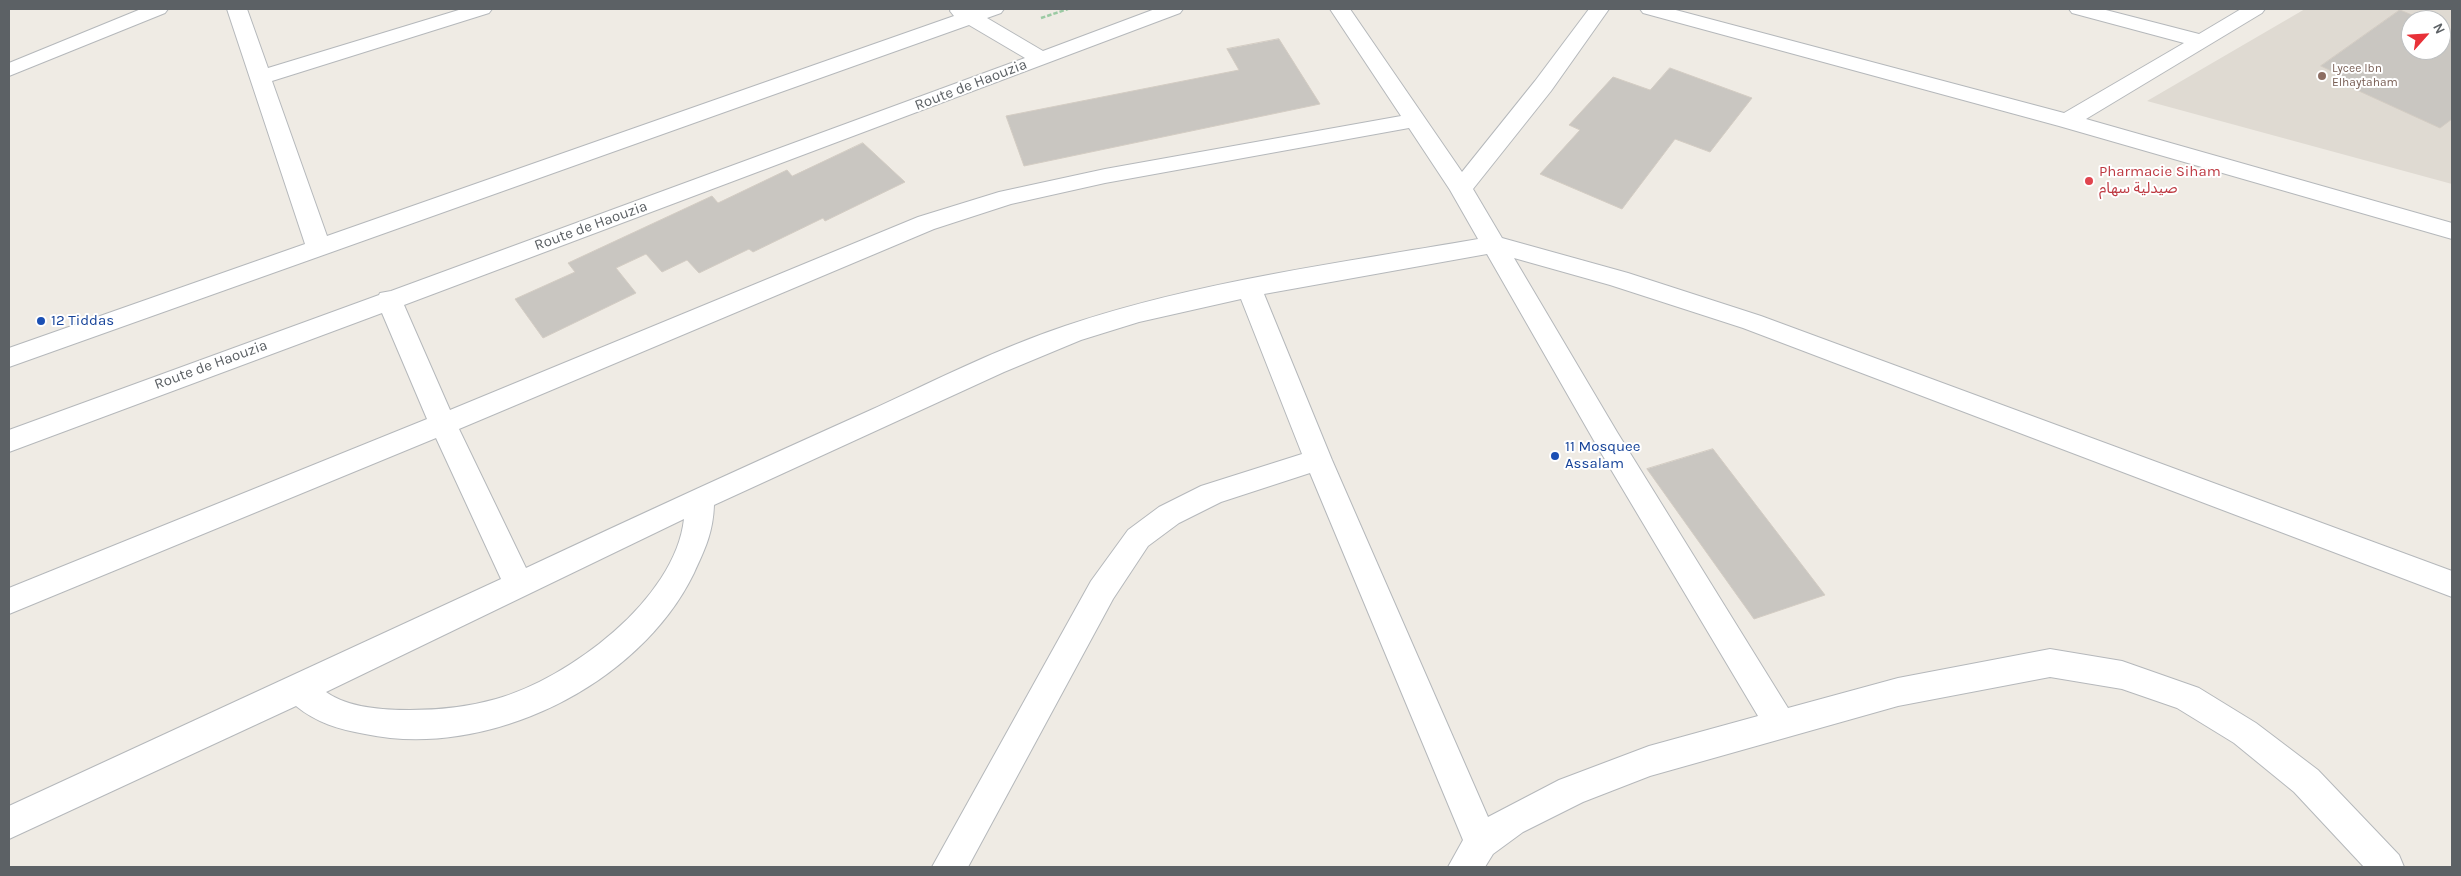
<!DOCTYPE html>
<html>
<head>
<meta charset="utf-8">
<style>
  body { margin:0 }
  #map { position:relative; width:2461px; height:876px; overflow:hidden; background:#efebe4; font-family:Karla,sans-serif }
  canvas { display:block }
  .frame { position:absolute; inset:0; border:10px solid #5c6165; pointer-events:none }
  .north { position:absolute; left:2401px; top:10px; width:50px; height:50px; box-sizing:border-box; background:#fff; border:1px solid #bec0c1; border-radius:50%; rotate:64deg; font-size:14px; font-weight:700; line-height:20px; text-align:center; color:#5c6165 }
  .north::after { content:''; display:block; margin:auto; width:18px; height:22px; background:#e83138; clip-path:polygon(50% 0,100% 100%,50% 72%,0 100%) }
</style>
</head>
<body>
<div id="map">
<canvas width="2461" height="876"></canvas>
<div class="frame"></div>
<div class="north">N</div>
</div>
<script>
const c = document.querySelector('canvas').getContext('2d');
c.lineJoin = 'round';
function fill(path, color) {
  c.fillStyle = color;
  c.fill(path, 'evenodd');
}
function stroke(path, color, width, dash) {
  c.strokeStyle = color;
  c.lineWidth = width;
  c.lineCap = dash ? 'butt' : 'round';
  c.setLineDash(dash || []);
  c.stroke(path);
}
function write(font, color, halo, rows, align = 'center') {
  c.font = font + ' Karla,"Noto Sans Arabic",sans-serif';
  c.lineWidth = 4;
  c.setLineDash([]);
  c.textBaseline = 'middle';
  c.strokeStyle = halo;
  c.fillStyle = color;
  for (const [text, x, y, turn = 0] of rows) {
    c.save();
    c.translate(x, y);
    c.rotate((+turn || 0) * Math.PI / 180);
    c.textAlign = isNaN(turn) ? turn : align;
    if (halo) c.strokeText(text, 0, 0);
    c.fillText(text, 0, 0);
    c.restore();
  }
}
fill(new Path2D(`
  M2305,9H2452V184L2147,101ZM2411,20H2441V50H2411Z`), '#dfdad2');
const building = new Path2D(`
  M2400,10L2424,20H2411V50H2441V27L2452,32V119L2440,128L2335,80L2344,77L2321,66Z
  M1279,39L1320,104L1024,166L1006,116L1239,70L1227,49Z
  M1670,68L1752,98L1710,152L1675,139L1622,209L1540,174L1580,130L1569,125L1613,77L1650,90Z
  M863,143L905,182L825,221L823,218L753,252L749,249L699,273L687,260L662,272L646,254L616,268L636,293L543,338L515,299L575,272L568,263L712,196L718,203L787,170L792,176Z
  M1713,449L1825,595L1754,619L1647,469Z`);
fill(building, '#c9c6c1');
stroke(building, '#d3ccc3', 1);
const minor = new Path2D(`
  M141,9H168L165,13L9,76V63Z
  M227,9H247L268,68L462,9H492L489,13L272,81L327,236L954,16L950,11L951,9H1004L1001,13L987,18L1043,51L1155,9H1183L1180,13L404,305L450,410L918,217L999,192L1105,169L1401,116L1330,9H1350L1462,172L1535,81L1589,9H1609L1551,91L1473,189L1502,238L1628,273L1761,316L2452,571V597L1743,328L1610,285L1514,258L1617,432L1788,708L1898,678L2050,649L2122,661L2199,688L2256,723L2318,770L2399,855L2404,867H2364L2294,792L2234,743L2177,708L2122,689L2050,677L1898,706L1650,776L1583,802L1523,832L1493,854L1485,867H1448L1463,840L1310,473L1221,502L1179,523L1148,546L1113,599L968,867H932L1091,581L1128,530L1159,507L1201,486L1302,454L1241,299L1139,322L1081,340L1004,372L714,505C713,533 705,549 694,573C639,686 487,760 365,734C338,729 317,723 296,706L9,839V806L501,579L436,438L9,614V588L427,419L382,313L9,452V430L379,295L380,293L391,291L1025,58L969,25L9,367V348L305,244ZM1409,128L1450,190L1478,239C1340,263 1198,281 1065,326C999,348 936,380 873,409C757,461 641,514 526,568L459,429L934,229L1011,204L1105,183ZM1487,254L1597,446L1758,716L1649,746L1559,780L1488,817L1332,460L1264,294ZM684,519C675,600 568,679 496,699C468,707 439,710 410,710C383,710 348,708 326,692Z
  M1640,9H1672L2064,113L2184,43L2072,13L2069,9H2102L2199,34L2241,9H2265L2262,13L2086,119L2452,223V239L2059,126L1643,13Z`);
stroke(minor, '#b5b8bb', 2);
stroke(new Path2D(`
  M1041,18L1068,9`), '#9bcaa3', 2.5, [4.5, 2]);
fill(minor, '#fff');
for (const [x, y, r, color] of [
  [2322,76,5,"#8d6e63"],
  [2089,181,5,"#e0444e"],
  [41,321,5,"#1a4fb4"],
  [1555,456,5,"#1a4fb4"]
]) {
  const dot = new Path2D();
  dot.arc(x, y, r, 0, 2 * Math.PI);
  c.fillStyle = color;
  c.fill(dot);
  stroke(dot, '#fff', 2);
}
write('12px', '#785e54', '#fff', [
  ["Lycee Ibn",2332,69],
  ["Elhaytaham",2332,83]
], 'left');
write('15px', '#5c6165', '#fff', [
  ["Route de Haouzia",971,85,-21],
  ["Route de Haouzia",591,226,-20],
  ["Route de Haouzia",211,365,-20]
]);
write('15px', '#be3a42', '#fff', [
  ["Pharmacie Siham",2099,172],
  ["صيدلية سهام",2099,189]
], 'left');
write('15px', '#164399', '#fff', [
  ["12 Tiddas",51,321],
  ["11 Mosquee",1565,447],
  ["Assalam",1565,464]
], 'left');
</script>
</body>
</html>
